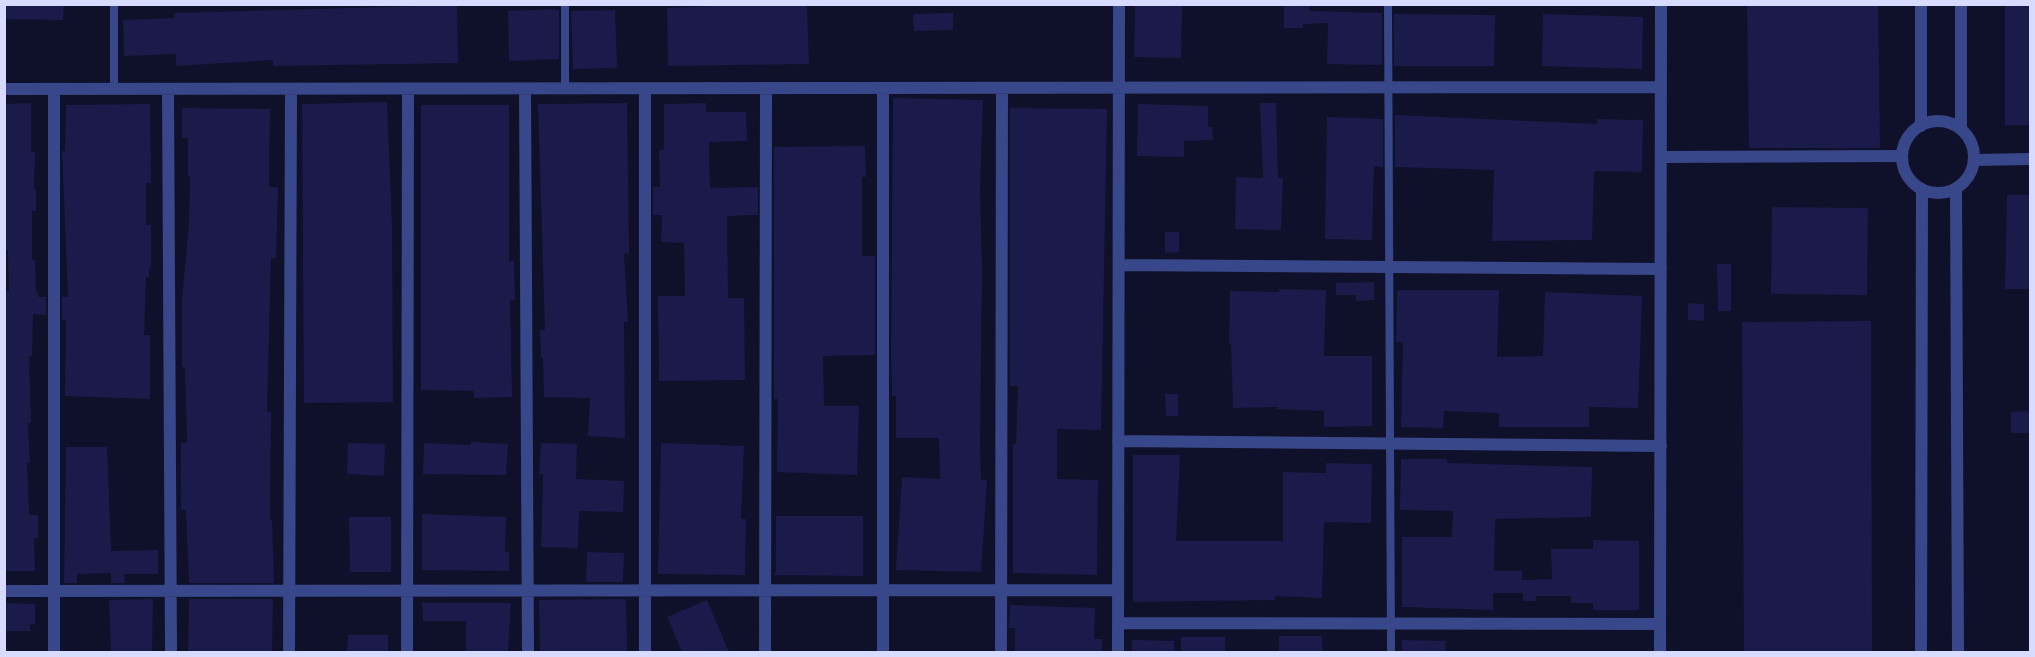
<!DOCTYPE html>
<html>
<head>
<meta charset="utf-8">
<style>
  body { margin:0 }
  #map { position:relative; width:2035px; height:657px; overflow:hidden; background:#0f1029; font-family:Inter,sans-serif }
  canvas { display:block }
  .frame { position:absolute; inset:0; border:6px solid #d6dbff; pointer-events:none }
</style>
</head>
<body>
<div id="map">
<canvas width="2035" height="657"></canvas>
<div class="frame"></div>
</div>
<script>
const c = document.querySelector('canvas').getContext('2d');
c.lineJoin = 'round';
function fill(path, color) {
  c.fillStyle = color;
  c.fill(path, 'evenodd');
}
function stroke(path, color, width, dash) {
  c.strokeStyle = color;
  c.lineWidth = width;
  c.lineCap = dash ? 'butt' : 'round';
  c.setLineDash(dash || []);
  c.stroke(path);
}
fill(new Path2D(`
  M4,4H64L63,20L4,19Z
  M1747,4H1878L1880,148H1749Z
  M2005,4H2031V125H2005Z
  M457,5L458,63L273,66V60L176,66V54L124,56L123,20L174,18V13Z
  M1135,5L1182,6L1181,58L1134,57Z
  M715,6H807L809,64L668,66L667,8Z
  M1284,6H1309V11L1382,13V65L1327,64L1328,23L1303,24V28H1284Z
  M554,9L559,11V59L509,61L508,11Z
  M615,10L617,68L573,69L571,11Z
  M953,13V30L914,31L913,14Z
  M1394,14L1495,15L1494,66H1394Z
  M1543,14L1643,17L1642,69L1542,66Z
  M893,98L983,100L980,189L982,271L980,444L981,480H987L981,572L896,570L902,477L940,479L939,438H896V396H892L891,355Z
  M387,102L392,225L393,402L304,403L302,104Z
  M31,103V152H35L34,189H36V211H32V260H35L36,292H38V297H46V315L33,314L32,356H29L31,423H28L30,463H27L29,515H38V538H34L35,571H4V291H9L8,250H4V104Z
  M627,103L629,254H624L628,322H624L625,438L588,436L590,398L544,397L543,358H541L540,330H545L538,104Z
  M706,103V112H746L747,141L709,142L710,188L758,187V215L727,216L728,298H744L745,380L659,381L658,296H685L684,243L661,242L662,215H653V187H660L659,150H664V104Z
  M1260,103H1276L1278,178H1283L1281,230L1235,229L1236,177L1263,178Z
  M150,104L151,183H146V225H151V268H149V277H146L144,335H150V399L65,396L66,320H62V297H68L62,151H65L66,105Z
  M1138,104L1208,106V127H1212L1213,140L1184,141V157L1137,156Z
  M421,105H509V261H514L515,300H510L512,397L474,398V391L421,390Z
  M182,108L270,109L269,187H278L276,258H271L267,412H271L270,520H272L274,583H189L186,510H181V443H187L185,367H182V299L189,224L190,176H188V138H182Z
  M1010,108L1107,109L1101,430L1057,429V479L1098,480L1097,575L1013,573V444H1016L1018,386H1010Z
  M1395,115L1597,124V119L1643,120L1642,172L1594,171L1592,240L1492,241L1494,170L1395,167Z
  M1327,117L1383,119V167L1374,166L1372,240L1325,239Z
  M865,146L866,177H862V256H875V355L823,356L824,406H859L857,475L777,472L778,399H774V147Z
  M2007,195H2031V289H2005Z
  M1772,207L1868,208L1867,295L1771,294Z
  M1165,232H1179V252L1165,253Z
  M1717,264H1731V311H1718Z
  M1374,282V300L1356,301V295H1336V283Z
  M1279,289L1326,290L1324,356H1372V426L1324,427V411L1277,409L1278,407L1233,408L1231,343H1229L1230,291L1279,292Z
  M1397,290H1499L1497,357L1543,356L1545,292L1642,296L1638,408L1589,407V427H1499V413L1444,411L1443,428L1401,427L1403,342H1396Z
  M1688,303L1704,304V321L1688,320Z
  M1871,321L1872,652H1744L1742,322Z
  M1165,394H1178V416H1166Z
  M2031,411V433H2011V412Z
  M471,442L508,444L506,475L423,474L424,443L471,445Z
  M348,443L385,444L384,476L347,474Z
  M541,443L577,444L576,479L624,481L623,512L579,511L578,548L541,547L543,474H539Z
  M661,443L744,446L741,519H746L745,575L658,574Z
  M66,447H107L111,551L158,550V574H124L125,583H111V573L77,574V583H64Z
  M1133,455H1180L1176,541H1283V472L1326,473V463L1372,464L1371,523L1324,522L1322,598L1275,596V600L1133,602Z
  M1401,459H1447V463L1592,467L1591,517L1495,519L1494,571H1522V580L1552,579L1551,549H1593V540L1639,541V610H1593V603H1571V596H1536V601H1523V593H1493V610L1402,607V537H1452L1453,511L1400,510Z
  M422,514L506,517L505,552H509V571L422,570Z
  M776,516H863V576L773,575L776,572Z
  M349,517H391V572H350Z
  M587,552L624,553L623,582H586Z
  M153,599L152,652H111L109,600Z
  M273,599L272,652H188L189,599Z
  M622,599L626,601L627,652H540L539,600Z
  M707,600L729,652H682L667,617Z
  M4,603L35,604V625L30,624V631H4Z
  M422,603H511L508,652H466V621H423Z
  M1010,605L1095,608L1094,639H1102V652H1015V628H1009Z
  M348,635H388V652H347Z
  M1279,636H1322V652H1279Z
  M1181,637H1225V652H1181Z
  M1132,640L1174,641V652H1132Z
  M1402,640L1446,641L1445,652H1402Z`), '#1a1b4a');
stroke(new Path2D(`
  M114,4V89
  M1388,4L1391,652
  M565,88V4`), '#384789', 8);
stroke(new Path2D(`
  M645,88V652
  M4,89L1661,87
  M54,89V652
  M168,89L171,652
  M525,89L528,652
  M1661,157L1902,156
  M1974,160L2030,159
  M1119,265L1661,269
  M1118,441L1661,446
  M4,591L1118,590
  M1118,623L1660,624
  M289,652L291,89
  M407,652L408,89
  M765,652L766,88
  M883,652V88
  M1001,652L1002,88
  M1118,652L1119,4
  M1660,652L1661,4`), '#384789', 12);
stroke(new Path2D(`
  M1921,4V126
  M1961,4V129
  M1902 157a36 36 0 1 1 72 0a36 36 0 1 1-72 0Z
  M1956,189L1958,652
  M1921,652L1922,189`), '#384789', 12);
</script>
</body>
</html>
